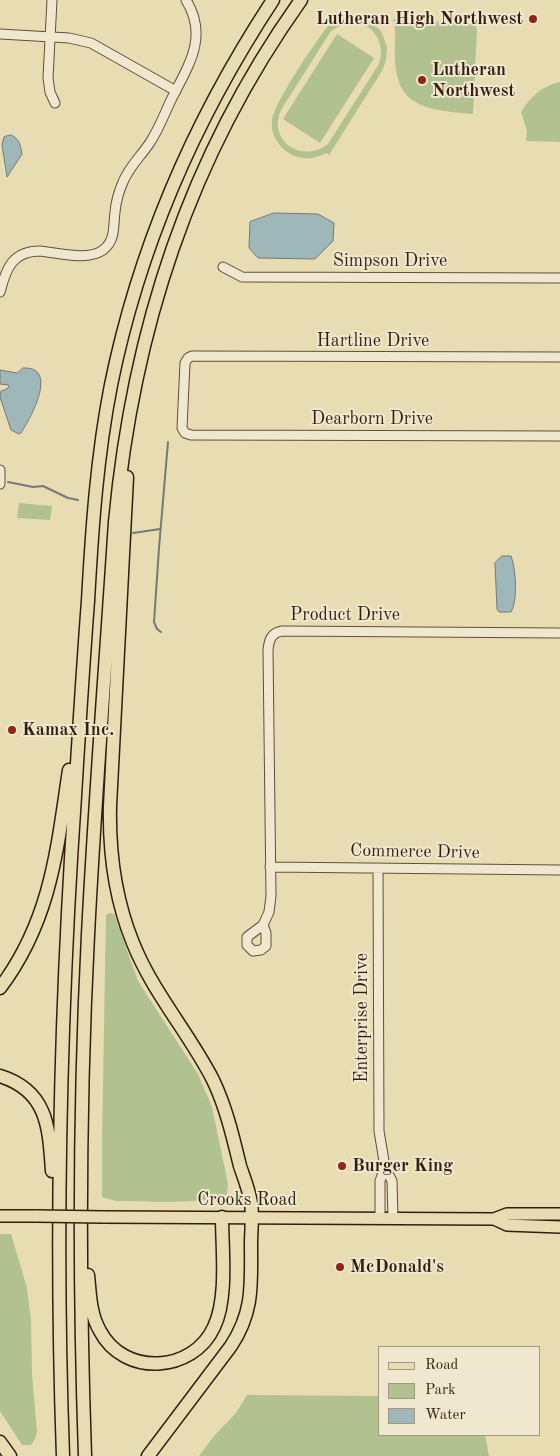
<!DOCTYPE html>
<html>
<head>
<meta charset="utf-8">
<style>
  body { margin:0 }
  #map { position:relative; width:560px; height:1456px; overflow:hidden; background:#e8dcb3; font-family:"Old Standard TT",serif }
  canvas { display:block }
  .legend { position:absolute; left:378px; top:1346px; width:162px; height:90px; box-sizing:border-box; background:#f0e8ce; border:1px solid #a59782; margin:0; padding:6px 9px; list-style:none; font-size:15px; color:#351e10 }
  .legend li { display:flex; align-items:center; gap:10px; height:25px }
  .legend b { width:25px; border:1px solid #a59782 }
</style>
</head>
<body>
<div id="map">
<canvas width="560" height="1456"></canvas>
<ul class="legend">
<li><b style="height:6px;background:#e8dcb3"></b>Road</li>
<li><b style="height:14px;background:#b2c190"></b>Park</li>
<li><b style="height:14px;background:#9eb8b9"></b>Water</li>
</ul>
</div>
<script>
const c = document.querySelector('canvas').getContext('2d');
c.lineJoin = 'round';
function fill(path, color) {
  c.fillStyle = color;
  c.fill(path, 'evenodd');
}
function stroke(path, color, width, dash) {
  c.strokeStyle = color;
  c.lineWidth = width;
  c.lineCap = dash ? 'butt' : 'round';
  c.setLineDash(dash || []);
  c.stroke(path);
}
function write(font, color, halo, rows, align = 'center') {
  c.font = font + ' "Old Standard TT",serif';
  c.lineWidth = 4;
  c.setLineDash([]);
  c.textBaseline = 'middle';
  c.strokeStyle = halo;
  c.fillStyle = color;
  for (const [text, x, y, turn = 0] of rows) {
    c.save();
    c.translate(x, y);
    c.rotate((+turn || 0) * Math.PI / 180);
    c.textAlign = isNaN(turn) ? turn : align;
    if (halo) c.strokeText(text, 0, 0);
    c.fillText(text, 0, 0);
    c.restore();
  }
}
fill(new Path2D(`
  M351,16L368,20L381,31L387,47L386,60L382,71L329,155L326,153C314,159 301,161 289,153C278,146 270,134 272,121C273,104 315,43 327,27L340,19ZM351,22C374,23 386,43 379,64L328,144C302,164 267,141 281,110L331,31L341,25Z
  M393,19L473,24L477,28L473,114C432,110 396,110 395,58C394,44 397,32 393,19Z
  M337,34L374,58L320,143L283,119Z
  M560,82V142L526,141L527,131L521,112C530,97 542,86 560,82Z
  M19,503L52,506L50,520L17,518Z
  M110,913L114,914L138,981L198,1074L212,1107L228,1184L227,1194C213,1205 138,1201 116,1201L102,1197V1140L106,915Z
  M0,1234H11L27,1288L31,1320L32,1374L37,1432L35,1439L31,1445H22L0,1411Z
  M247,1395L379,1396V1435H485L489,1456H199L214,1436L236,1413Z`), '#b2c190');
const water = new Path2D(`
  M11,135C20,139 20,145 22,154L7,177L2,145L4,137Z
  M274,213L318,214L334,223L333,241L315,259L258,258L249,248L250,222Z
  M23,368C60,366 30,419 21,433L19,434L11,430L0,397L1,391L7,389L9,386L8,385L0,384V370L17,373Z
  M502,556H511C516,569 518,600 511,612H499L497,609L495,563Z`);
fill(water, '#9eb8b9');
stroke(water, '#747a75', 1);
stroke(new Path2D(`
  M8,482L33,487L43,486L68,498L78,500
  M133,533L160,529
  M161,632L157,629L154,622L159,548L168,442`), '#747a75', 2);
const minor = new Path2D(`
  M52,0L48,78L50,92L55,103
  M0,34L69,38L91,43L176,91
  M223,267L242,277L560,278
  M0,292C6,269 12,251 40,251C57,253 89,261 103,250C116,240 113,226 115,212C116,201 119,191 123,182C129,167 140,157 149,144C158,131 164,115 171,100C188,66 209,37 186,0
  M560,357L192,356L188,358L185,363L182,428L185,433L191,435L560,436
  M0,470V484
  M270,867L560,870
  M378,868L379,1131L385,1167L392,1181L393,1218
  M263,925L266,933V946L261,950L253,951L247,945V937L263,925L269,912L271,896L268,650C269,640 271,633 282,631L560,633
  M380,1218V1181L385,1167`);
const major = new Path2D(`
  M0,1216H37
  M103,1217L494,1219L507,1225L560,1227
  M494,1219L507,1214H560`);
const highway = new Path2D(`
  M127,477L110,806C109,853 115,899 133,943C153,993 189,1033 213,1080C226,1107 233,1137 240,1166C244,1178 249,1190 251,1203C253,1216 251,1231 251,1244C251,1284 254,1311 231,1346L148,1456
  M0,988C51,920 57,850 69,770
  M0,1076C48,1091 49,1128 52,1171
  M88,1275C90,1294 90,1314 100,1331C124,1377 193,1373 214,1327C228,1298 222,1249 222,1217
  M0,1442L10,1456
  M63,1456C55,1236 60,1016 75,796C79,731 83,666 88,601C92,529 97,456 111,385C139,247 196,117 273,0
  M85,1456C79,1282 79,1108 88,935C95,797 106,660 115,522C133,331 189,157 301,0`);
stroke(minor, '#624e39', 11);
stroke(major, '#351e10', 14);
stroke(highway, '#351e10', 15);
stroke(minor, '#f0e8ce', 9);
stroke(major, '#e8dcb3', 11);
stroke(highway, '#e8dcb3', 12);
const majorBridge = new Path2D(`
  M37,1216L103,1217`);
stroke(majorBridge, '#351e10', 14, []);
stroke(majorBridge, '#e8dcb3', 11);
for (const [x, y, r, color] of [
  [533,19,5,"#8f2418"],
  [422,80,5,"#8f2418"],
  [12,730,5,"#8f2418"],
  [342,1166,5,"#8f2418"],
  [340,1267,5,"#8f2418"]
]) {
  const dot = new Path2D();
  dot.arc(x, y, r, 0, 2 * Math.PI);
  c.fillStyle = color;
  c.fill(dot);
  stroke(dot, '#f0e8ce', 2);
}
write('bold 18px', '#351e10', '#f0e8ce', [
  ["Lutheran High Northwest",523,19,"right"],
  ["Lutheran",432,70],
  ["Northwest",432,91],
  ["Kamax Inc.",22,730],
  ["Burger King",352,1166],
  ["McDonald's",350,1267]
], 'left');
write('18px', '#351e10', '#f0e8ce', [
  ["Simpson Drive",390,261],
  ["Hartline Drive",373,341],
  ["Dearborn Drive",372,419],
  ["Product Drive",345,615],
  ["Commerce Drive",415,852,1],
  ["Enterprise Drive",362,1018,-90],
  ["Crooks Road",247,1200]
]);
</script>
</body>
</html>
